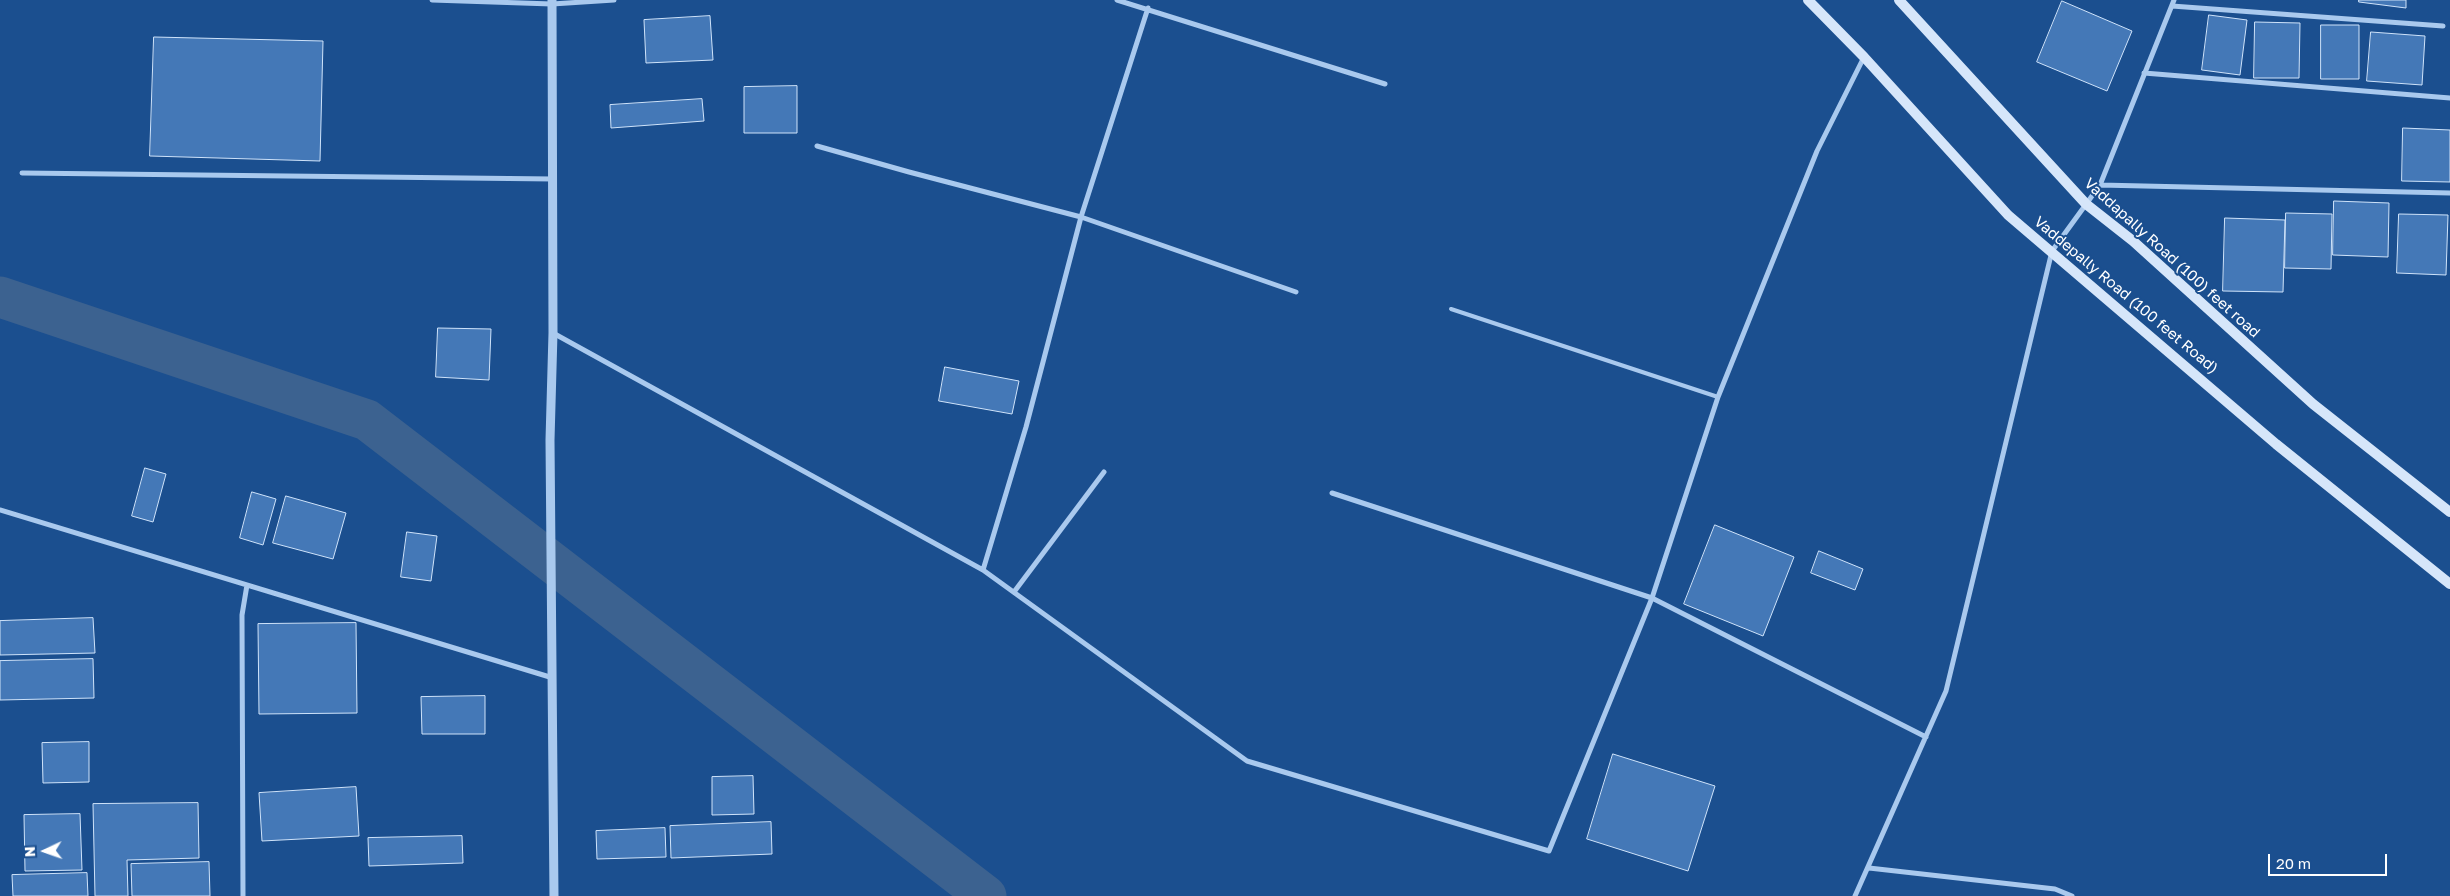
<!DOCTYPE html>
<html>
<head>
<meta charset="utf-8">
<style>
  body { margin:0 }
  #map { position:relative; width:2450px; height:896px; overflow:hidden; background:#1b4f8f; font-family:"Golos Text",sans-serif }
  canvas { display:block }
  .north { position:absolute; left:20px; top:826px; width:50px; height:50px; -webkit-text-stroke:4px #1b4f8f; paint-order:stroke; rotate:267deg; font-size:14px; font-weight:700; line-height:20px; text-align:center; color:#fff }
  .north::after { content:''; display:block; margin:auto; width:18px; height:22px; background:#fff; clip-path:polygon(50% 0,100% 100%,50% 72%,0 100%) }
  .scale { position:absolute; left:2268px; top:854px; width:119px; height:22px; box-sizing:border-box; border:2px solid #fff; border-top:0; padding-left:6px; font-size:15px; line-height:18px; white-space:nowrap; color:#fff; -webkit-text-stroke:4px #1b4f8f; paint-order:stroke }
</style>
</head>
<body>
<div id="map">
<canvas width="2450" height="896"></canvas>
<div class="north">N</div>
<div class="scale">20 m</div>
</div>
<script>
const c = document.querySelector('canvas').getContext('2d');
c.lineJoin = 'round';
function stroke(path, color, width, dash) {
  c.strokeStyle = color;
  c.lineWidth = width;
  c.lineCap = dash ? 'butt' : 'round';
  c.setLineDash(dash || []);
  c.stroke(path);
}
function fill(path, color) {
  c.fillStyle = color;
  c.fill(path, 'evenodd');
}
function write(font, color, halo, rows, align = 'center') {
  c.font = font + ' "Golos Text",sans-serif';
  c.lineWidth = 4;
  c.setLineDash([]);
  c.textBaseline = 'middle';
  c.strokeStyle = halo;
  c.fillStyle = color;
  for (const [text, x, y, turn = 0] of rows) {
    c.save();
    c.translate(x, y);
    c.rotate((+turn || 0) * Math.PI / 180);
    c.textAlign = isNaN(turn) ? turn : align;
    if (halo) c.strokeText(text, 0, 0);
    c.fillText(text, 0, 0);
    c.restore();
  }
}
stroke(new Path2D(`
  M0,297L367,420L986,896`), '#3c6290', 41);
const building = new Path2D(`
  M2359,0H2406V8L2359,2Z
  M2062,1L2132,31L2107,91L2037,62Z
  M2209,15L2247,20L2240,75L2202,70Z
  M710,16L713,60L646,63L644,20Z
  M2255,22L2300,23L2299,78H2254Z
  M2321,25H2359V79H2321Z
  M2371,32L2425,36L2422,85L2367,81Z
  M154,37L323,41L320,161L150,156Z
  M797,86V133H744V87Z
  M702,99L704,121L611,128L610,105Z
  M2403,128L2450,130V182L2402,181Z
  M2334,201L2389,203L2388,257L2333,255Z
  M2286,213L2332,214L2331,269L2285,268Z
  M2399,214L2448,215L2446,275L2397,273Z
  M2225,218L2285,220L2283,292L2223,291Z
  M438,328L491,329L489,380L436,377Z
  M945,367L1019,381L1012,414L939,401Z
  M145,468L166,474L153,522L132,516Z
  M252,492L276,499L263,545L240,538Z
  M286,496L346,513L333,559L273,543Z
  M1715,525L1794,557L1763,636L1684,604Z
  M407,532L437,536L431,581L401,577Z
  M1819,551L1863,569L1855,590L1811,573Z
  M93,618L95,653L0,655V621Z
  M356,623L357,713L259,714L258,624Z
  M93,659L94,698L0,700V661Z
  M485,696V734H422L421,697Z
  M89,742V782L43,783L42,743Z
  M1613,754L1715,786L1688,871L1587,839Z
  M753,776L754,814L712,815V777Z
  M356,787L359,836L262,841L259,793Z
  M198,803L199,858L127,860L128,896H95L93,804Z
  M80,814L82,870L25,871L24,815Z
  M771,822L772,854L671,858L670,826Z
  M665,828L666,857L597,859L596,831Z
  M462,836L463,863L369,866L368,838Z
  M209,862L210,896H132L131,864Z
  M87,873L88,896H13L12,875Z`);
fill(building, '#4478b7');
stroke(building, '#cfe3fa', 1);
stroke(new Path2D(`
  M1451,309L1718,397`), '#a9c9ee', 4);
stroke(new Path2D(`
  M432,0L552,4L614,0
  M1117,0L1385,84
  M2172,6L2443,26
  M2144,73L2450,98
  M817,146L909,172L1081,217L1296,292
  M22,173L553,179
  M2100,185L2450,193
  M553,333L983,570L1247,761L1549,851L1652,598L1718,397L1817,151L1864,57
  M1332,493L1652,598L1926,737
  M0,510L553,678
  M983,570L1026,427L1081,217L1148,8
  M1014,592L1104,472
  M1869,868L2055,889L2072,896
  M243,896L242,615L247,585
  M1855,896L1946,691L2052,251L2100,185L2174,0`), '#a9c9ee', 5);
stroke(new Path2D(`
  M552,0L553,333L550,440L554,896`), '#a9c9ee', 9);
stroke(new Path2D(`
  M1808,0L1864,57L2008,215L2276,444L2450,584
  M1899,0L2086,204L2133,241L2313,404L2450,512`), '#d6e6fa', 10);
write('15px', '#fff', '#1b4f8f', [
  ["Vaddapally Road (100) feet road",2172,258,42],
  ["Vaddepally Road (100 feet Road)",2126,295,40]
]);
</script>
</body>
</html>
